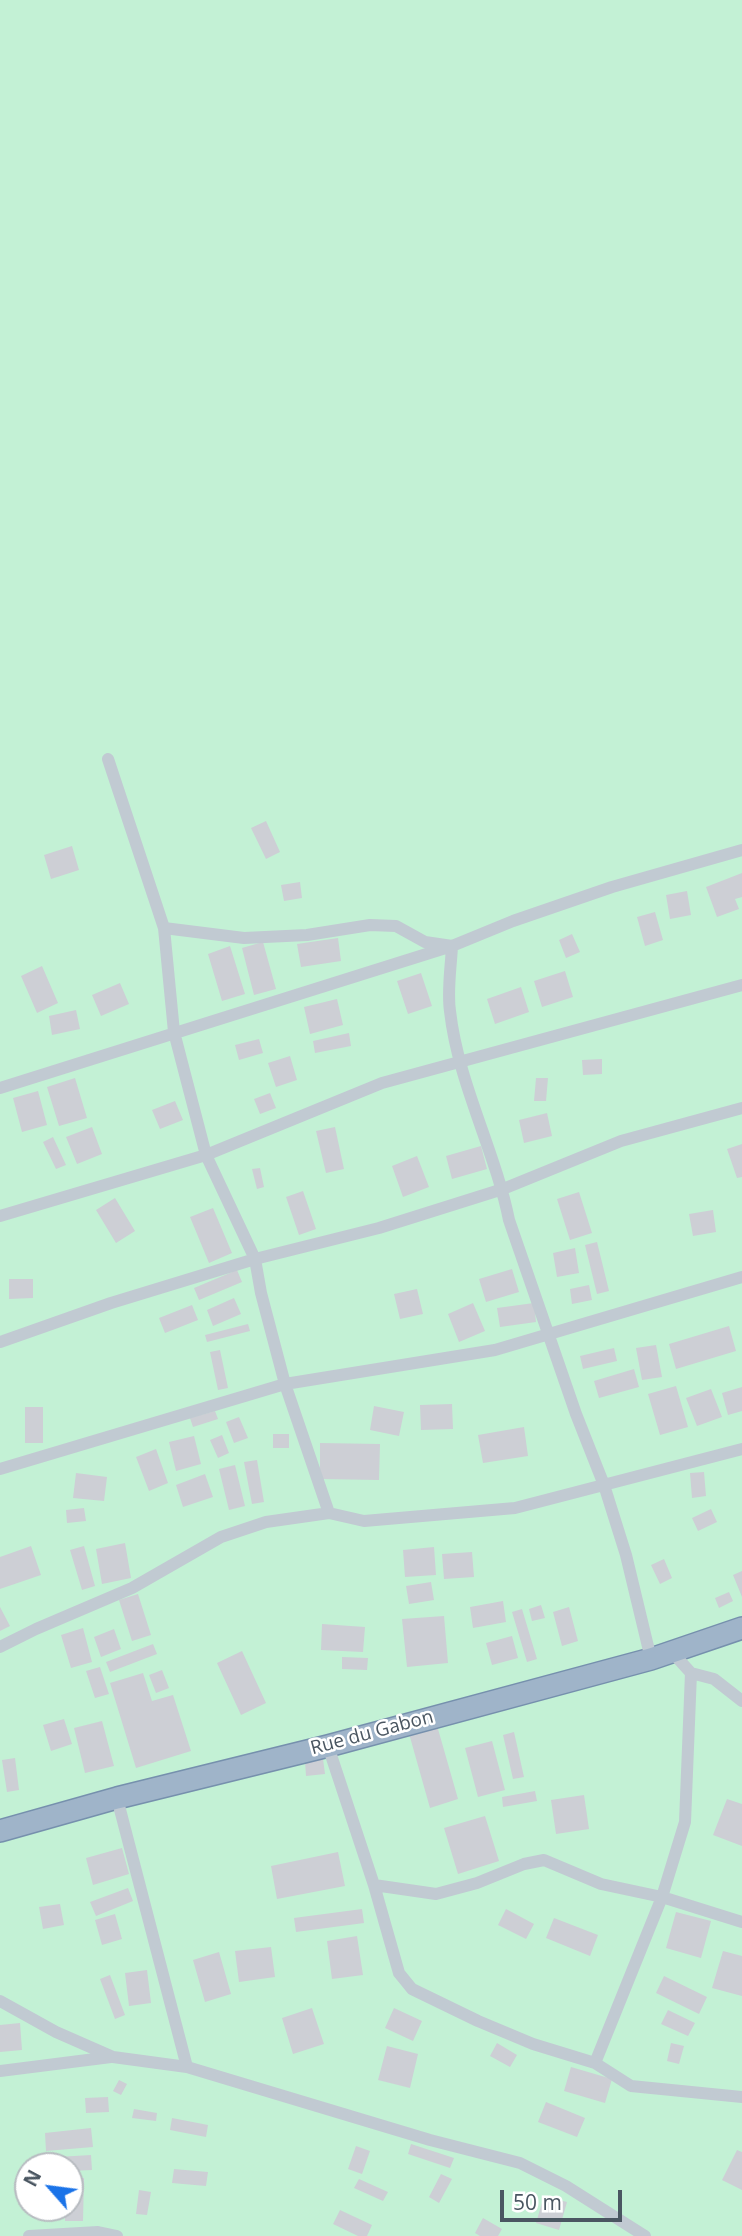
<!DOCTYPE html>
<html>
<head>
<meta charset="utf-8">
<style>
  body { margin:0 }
  #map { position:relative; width:742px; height:2236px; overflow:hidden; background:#f5f3f3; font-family:"Open Sans",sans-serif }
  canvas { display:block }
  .north { position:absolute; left:14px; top:2152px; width:70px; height:70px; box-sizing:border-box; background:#fff; border:2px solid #b7bbc0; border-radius:50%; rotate:298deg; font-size:19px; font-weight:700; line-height:28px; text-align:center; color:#4a5661 }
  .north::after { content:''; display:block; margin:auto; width:24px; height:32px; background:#1a73e8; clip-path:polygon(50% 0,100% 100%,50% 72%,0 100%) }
  .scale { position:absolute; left:500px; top:2190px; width:122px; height:32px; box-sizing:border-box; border:4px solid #4a5661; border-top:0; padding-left:9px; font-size:21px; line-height:24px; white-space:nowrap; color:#4a5661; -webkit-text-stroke:5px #fff; paint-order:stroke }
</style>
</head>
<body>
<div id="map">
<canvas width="742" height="2236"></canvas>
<div class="north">N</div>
<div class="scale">50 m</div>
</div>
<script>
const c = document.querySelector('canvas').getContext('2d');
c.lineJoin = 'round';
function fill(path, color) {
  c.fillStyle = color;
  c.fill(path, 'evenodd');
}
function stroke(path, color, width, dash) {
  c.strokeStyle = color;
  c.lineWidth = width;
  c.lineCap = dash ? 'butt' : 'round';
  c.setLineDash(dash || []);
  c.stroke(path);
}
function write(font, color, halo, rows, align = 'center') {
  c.font = font + ' "Open Sans",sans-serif';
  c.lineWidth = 5;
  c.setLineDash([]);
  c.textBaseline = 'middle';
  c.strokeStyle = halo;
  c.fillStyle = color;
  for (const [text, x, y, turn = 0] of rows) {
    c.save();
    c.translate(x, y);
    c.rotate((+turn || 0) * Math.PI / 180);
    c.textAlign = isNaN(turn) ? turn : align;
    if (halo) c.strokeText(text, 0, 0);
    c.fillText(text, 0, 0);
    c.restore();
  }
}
fill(new Path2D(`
  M0,0H742V2236H0ZM28,2166H70V2208H28Z`), '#c3f1d5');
fill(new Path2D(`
  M266,821L280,852L266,859L251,828Z
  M72,846L79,870L51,879L44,855Z
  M742,873V897L735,899L739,909L717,917L706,887Z
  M300,882L302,898L284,901L281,885Z
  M687,891L691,915L670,919L666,895Z
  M655,912L663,940L645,946L637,917Z
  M572,934L580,952L566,958L559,940Z
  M338,938L341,961L301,967L297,944Z
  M263,942L276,989L254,995L242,948Z
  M230,946L245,994L222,1001L208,954Z
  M42,966L58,1003L37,1013L21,976Z
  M565,971L573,997L542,1007L534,981Z
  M421,973L432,1006L408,1014L397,981Z
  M120,983L129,1004L101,1016L92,995Z
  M521,987L529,1012L495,1024L487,999Z
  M337,999L343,1025L310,1034L304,1007Z
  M76,1010L80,1029L52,1035L49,1016Z
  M349,1033L351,1046L315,1053L313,1041Z
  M259,1039L263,1053L239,1060L235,1045Z
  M290,1056L297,1080L276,1087L268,1063Z
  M602,1059V1074L583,1075L582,1060Z
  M75,1078L87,1118L59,1126L47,1087Z
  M536,1078H548L546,1101H534Z
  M38,1091L47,1125L22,1132L13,1098Z
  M270,1093L276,1108L260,1114L254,1099Z
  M175,1101L183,1120L160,1129L152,1110Z
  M547,1113L552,1136L524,1143L519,1120Z
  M92,1127L102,1154L77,1164L66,1137Z
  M335,1127L344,1169L326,1173L316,1131Z
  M53,1137L66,1165L56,1169L43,1142Z
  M742,1144V1177L737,1178L727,1149Z
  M481,1146L487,1169L452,1179L446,1156Z
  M417,1156L429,1187L403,1197L392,1166Z
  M260,1168L264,1187L257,1189L252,1169Z
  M303,1191L316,1229L299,1235L286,1197Z
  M579,1192L592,1233L570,1240L557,1199Z
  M115,1198L135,1231L116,1243L96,1210Z
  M213,1208L232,1253L209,1263L190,1217Z
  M713,1210L716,1232L693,1236L689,1214Z
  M597,1242L609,1291L597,1294L585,1245Z
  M575,1248L579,1273L557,1277L553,1253Z
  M512,1269L519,1292L486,1302L479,1279Z
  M237,1270L242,1282L199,1300L194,1288Z
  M9,1279H33V1298L9,1299Z
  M589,1285L592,1300L572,1304L570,1289Z
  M417,1289L423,1314L400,1319L394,1294Z
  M234,1298L241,1314L213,1326L207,1310Z
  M473,1303L485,1331L459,1342L448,1314Z
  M534,1303L536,1322L500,1327L497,1308Z
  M192,1305L198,1320L165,1333L159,1318Z
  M248,1324L250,1331L207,1342L205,1335Z
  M729,1326L736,1351L676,1369L669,1344Z
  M656,1345L662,1377L642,1380L636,1348Z
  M614,1348L617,1361L583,1369L580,1356Z
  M220,1350L228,1388L218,1390L210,1352Z
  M634,1369L639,1387L599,1398L594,1381Z
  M676,1386L688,1427L660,1435L648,1394Z
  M742,1387V1411L728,1415L722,1393Z
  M711,1389L722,1417L697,1426L686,1398Z
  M452,1404L453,1429L421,1430L420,1405Z
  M374,1406L404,1412L399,1436L370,1430Z
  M25,1407H43V1443H25Z
  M215,1411L218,1419L193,1427L190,1418Z
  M239,1417L248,1438L234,1443L226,1422Z
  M524,1427L528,1456L483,1463L478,1435Z
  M273,1434H289V1448H273Z
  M222,1435L229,1453L218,1458L210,1440Z
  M194,1436L201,1464L176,1471L169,1442Z
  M320,1443L380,1444L379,1480L320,1479Z
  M156,1449L168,1483L149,1491L136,1457Z
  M257,1460L264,1502L252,1504L244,1462Z
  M235,1465L245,1506L229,1510L219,1469Z
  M704,1472L706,1496L692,1498L690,1473Z
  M76,1473L107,1477L104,1501L73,1498Z
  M205,1474L213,1497L183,1507L176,1485Z
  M84,1508L86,1521L67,1523L66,1510Z
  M711,1509L717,1522L698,1531L692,1518Z
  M125,1543L131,1578L102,1584L96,1549Z
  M31,1546L41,1575L0,1589V1557Z
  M84,1546L95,1586L82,1590L70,1550Z
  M434,1547L436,1575L405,1577L403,1550Z
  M472,1552L474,1577L444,1579L442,1554Z
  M664,1559L672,1578L660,1584L651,1565Z
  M742,1571V1597L733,1575Z
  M431,1582L434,1600L409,1604L406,1586Z
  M729,1592L733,1601L719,1608L715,1598Z
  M138,1594L151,1635L132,1641L119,1600Z
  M503,1601L506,1622L473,1628L470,1607Z
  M541,1605L545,1618L532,1621L529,1609Z
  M0,1607L10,1626L0,1631Z
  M569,1607L578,1641L562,1646L553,1612Z
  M522,1609L537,1659L527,1662L512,1612Z
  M444,1616L448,1663L407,1667L402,1619Z
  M322,1624L365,1627L363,1652L321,1650Z
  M83,1628L92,1662L71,1668L61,1635Z
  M114,1629L121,1649L101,1657L94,1637Z
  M512,1636L518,1658L492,1665L486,1643Z
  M153,1644L157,1654L110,1672L106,1662Z
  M242,1651L266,1703L241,1715L217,1663Z
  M342,1657L368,1658L367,1670L342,1669Z
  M100,1667L109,1694L95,1698L86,1671Z
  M162,1670L169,1688L156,1693L149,1675Z
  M143,1673L152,1701L173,1695L191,1751L136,1768L110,1683Z
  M64,1719L72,1744L51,1751L43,1725Z
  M102,1721L114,1766L85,1773L74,1728Z
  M436,1722L458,1799L430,1808L408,1730Z
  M514,1732L524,1777L513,1779L503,1735Z
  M492,1741L505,1790L478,1797L465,1748Z
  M15,1758L19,1790L7,1792L2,1760Z
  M323,1759L325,1774L306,1776L305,1761Z
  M535,1791L537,1801L503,1807L502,1797Z
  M584,1795L589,1829L556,1834L551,1800Z
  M727,1799L742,1804V1846L713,1835Z
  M485,1816L499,1861L458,1874L444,1828Z
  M122,1848L129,1874L93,1885L86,1858Z
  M338,1852L345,1886L277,1899L271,1866Z
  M128,1888L133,1901L96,1916L90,1902Z
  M60,1904L64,1925L43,1929L39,1907Z
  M362,1909L364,1923L296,1932L294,1918Z
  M506,1909L534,1924L526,1939L498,1925Z
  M676,1912L711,1921L701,1958L666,1948Z
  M115,1914L122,1939L102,1945L95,1920Z
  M554,1918L598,1935L590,1956L546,1938Z
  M357,1936L363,1975L332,1979L327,1941Z
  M271,1947L275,1977L239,1982L235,1951Z
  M723,1951L742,1956V1996L712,1988Z
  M219,1952L231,1994L205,2002L193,1960Z
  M147,1970L151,2003L129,2006L125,1973Z
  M110,1975L125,2015L115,2019L100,1979Z
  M664,1976L707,1997L699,2014L656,1993Z
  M312,2008L324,2044L293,2054L282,2018Z
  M394,2008L422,2021L413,2041L385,2028Z
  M668,2010L695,2023L688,2036L661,2024Z
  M20,2023L22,2050L0,2052V2025Z
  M497,2043L517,2055L510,2067L490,2056Z
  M671,2043L684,2046L679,2064L667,2061Z
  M387,2046L418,2054L410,2088L378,2080Z
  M571,2067L612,2079L605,2103L564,2091Z
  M119,2080L127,2084L121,2095L113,2091Z
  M108,2097L109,2112L86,2113L85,2098Z
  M546,2102L585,2118L577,2137L538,2122Z
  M134,2109L157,2113L156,2121L132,2118Z
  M172,2118L208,2125L206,2137L170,2130Z
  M91,2128L93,2147L46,2151L45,2133Z
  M411,2144L454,2158L450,2168L408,2154Z
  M356,2146L370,2151L362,2174L348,2169Z
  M737,2150L742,2152V2190L722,2180Z
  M91,2155L92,2170L70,2171V2166H40V2158Z
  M174,2169L208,2172L206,2186L172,2183Z
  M441,2174L452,2179L439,2203L429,2197Z
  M70,2177L84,2178L83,2221H65V2208H70Z
  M359,2179L388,2192L383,2201L354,2188Z
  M139,2190L151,2192L147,2215L136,2214Z
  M544,2196L567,2202L559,2230L536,2223Z
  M340,2210L372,2225L367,2236H358L333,2224Z
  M483,2218L502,2229L498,2236H480L475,2233Z`), '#cdcfd5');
const trunk = new Path2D(`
  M0,1831L117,1798L328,1746L651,1659L742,1628`);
stroke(trunk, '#7690ad', 24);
stroke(new Path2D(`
  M108,759L164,928L174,1032L206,1155L255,1259L261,1293L285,1384L329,1513
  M164,928L244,938L307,935L370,925L396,926L425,942L452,946C451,967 447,991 450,1011C458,1083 495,1150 509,1220L576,1414L604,1485L626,1555L651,1659
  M0,1088L452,946L513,921L612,887L742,850
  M0,1216L206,1155L382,1083L742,985
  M0,1342L111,1303L255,1259L379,1228L503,1189L621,1141L742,1108
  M0,1469L285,1384L495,1350L742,1277
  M0,1647L36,1629L132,1588L221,1537L266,1522L329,1513L364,1521L515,1508L742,1449
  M672,1652L691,1673L714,1679L742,1701
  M328,1746L374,1885L436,1894L477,1883L524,1864L544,1860L601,1884L662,1897L742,1922
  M117,1798L187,2067
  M374,1885L399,1973L412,1989L478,2021L533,2044L595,2063L631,2086L742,2097
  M0,2001L56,2032L113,2057L187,2067L430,2140L520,2163L566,2186L645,2236
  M595,2063L662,1897L685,1822L691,1673
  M0,2071L111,2057
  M29,2236L98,2232L117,2236`), '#c1cad2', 12);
stroke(trunk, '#9fb4c9', 21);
write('19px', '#4a5661', '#fff', [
  ["Rue du Gabon",372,1733,-15]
]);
</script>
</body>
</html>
